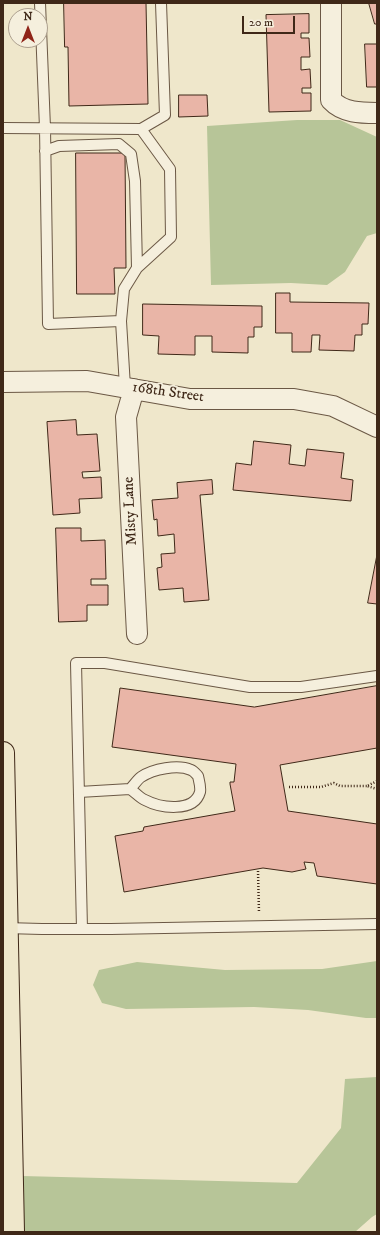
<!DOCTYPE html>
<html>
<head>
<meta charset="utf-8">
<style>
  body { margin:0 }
  #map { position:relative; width:380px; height:1235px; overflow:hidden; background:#efe7cb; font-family:"IM FELL DW Pica",serif }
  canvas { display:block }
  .frame { position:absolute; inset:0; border:4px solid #3f2818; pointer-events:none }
  .north { position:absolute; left:8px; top:8px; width:40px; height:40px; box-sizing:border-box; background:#f5efdd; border:1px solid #ac9f8e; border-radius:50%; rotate:0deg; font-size:11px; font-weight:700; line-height:16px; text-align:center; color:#3f2818 }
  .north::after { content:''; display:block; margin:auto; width:14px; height:18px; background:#8f2418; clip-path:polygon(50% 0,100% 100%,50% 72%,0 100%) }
  .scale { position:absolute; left:242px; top:16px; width:53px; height:18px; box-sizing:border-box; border:2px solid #3f2818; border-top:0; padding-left:5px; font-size:12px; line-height:14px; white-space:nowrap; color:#3f2818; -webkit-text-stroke:3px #f5efdd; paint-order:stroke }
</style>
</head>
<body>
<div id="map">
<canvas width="380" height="1235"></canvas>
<div class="frame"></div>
<div class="north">N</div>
<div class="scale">20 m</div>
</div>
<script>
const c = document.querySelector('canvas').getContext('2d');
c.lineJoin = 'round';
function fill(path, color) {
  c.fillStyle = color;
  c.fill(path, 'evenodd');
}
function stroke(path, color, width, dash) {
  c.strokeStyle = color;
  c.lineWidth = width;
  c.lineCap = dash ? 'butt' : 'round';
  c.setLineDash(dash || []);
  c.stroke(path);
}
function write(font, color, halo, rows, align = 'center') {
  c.font = font + ' "IM FELL DW Pica",serif';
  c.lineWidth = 3.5;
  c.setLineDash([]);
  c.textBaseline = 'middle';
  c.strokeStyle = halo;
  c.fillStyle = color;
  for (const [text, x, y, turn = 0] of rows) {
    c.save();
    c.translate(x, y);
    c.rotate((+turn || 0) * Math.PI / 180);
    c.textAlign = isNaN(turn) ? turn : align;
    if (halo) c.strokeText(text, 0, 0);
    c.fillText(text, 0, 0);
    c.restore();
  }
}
fill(new Path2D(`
  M297,120H340L377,137V233L367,236L345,272L327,285L291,283L211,285L207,126Z
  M377,961V1018H366L308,1010L254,1007L126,1009L102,1003L93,985L99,970L137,962L225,970L322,969Z
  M377,1077V1214L372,1217L355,1232H23L22,1176L297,1183L341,1128L345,1079Z`), '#b7c598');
const building = new Path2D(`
  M64,3H146L148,104L69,106L68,47H65Z
  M369,3H377V24H375Z
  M309,14V33H301V38H309L310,57H301V70L310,69L311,88H302V93H311V111L269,112L266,15Z
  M365,44H377V87H367Z
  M179,95H207L208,116L179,117Z
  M76,153H125L126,268H114L115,294H77Z
  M276,293H290V302L369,303L368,324H362V335H355L354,351L319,350L320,335H312L311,352H292V333H276Z
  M143,304L262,306V327H254V337H248V353L212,352V336H195V355L158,354L159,336L143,335Z
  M76,420L77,435L97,434L100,471L82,472L83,478L101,477L102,498L79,499L80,513L53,515L47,422Z
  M254,441L291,445L289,464L305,466L307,449L344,453L341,478L353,480L351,501L233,490L236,463L251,465Z
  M212,480L213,494L200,495L209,600L184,602L183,588L159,590L157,568L162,567L161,554L175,553L174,534L158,536L157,519L154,520L152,500L178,498L177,483Z
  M56,528H81V541L105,540L106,579H91V585H108V605H87V621L59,622Z
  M377,555V604L368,603Z
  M377,686V748L280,765L288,811L377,824V884L317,876L314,863L304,862L306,869L292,872L263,868L124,892L115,836L143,831L144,827L235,811L230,784V782H234L236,764L112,747L120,688L254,707Z`);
fill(building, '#e9b5a7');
stroke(building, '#3f2818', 1);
const service = new Path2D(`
  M40,3L45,128L48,324L121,321L125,387
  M3,128L141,129L165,115L161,3
  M45,151L59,146L119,144L131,154L135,181L137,268
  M121,321L124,289L137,268L171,237L170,169L141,129
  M79,792L130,789C134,785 137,780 141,777C153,769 178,764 191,770C194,771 196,774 198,776C199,781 201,787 200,792C194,813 160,808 145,800C140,798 135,792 130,789
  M5,928L42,929H111L377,924
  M82,929L76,663H105L250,687H301L377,676`);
const minor = new Path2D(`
  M331,3V100C343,113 361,113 377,113
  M3,382L87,381L190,399H294L333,406L377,427
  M134,389L126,417L137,634`);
const primary = new Path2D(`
  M3,753L13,1232`);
stroke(service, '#6b5845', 12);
stroke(minor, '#6b5845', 22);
stroke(primary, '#3f2818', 24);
stroke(new Path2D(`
  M377,781L367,786L377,789
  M289,787H321L334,783L340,786H367
  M258,871L259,913`), '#3f2818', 2.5, [1, 2]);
stroke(service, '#f5efdd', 10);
stroke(minor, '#f5efdd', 20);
stroke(primary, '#efe7cb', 22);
write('15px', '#3f2818', '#f5efdd', [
  ["168th Street",168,393,8],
  ["Misty Lane",131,511,-93]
]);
</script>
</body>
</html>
